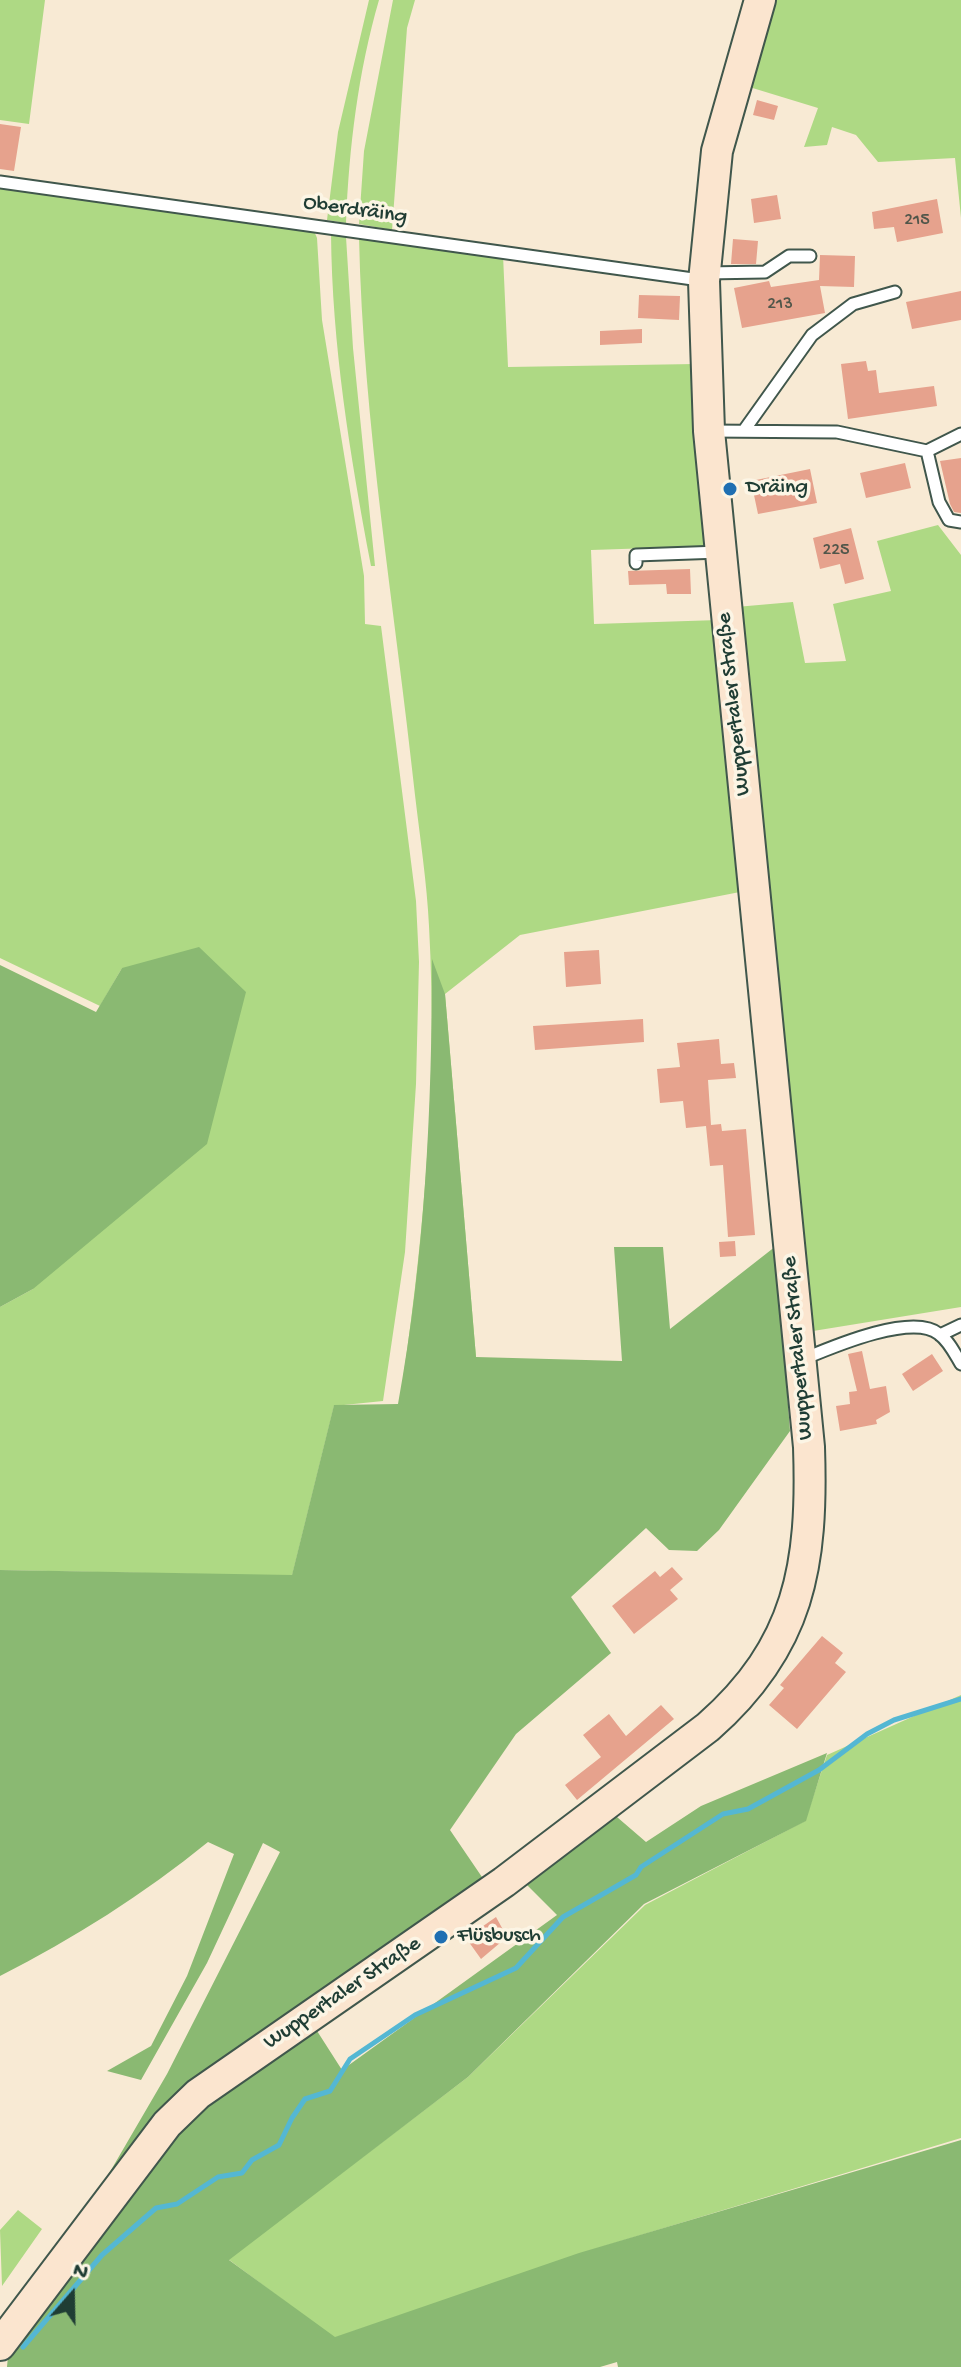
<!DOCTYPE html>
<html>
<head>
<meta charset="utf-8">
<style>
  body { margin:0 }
  #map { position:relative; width:961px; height:2367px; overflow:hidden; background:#f8ead4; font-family:"Gochi Hand",sans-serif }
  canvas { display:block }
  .north { position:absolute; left:32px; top:2255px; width:80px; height:80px; -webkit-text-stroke:6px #fcf5e5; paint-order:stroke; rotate:20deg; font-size:22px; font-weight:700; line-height:32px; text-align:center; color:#1f3d34 }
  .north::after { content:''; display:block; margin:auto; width:28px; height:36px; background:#1f3d34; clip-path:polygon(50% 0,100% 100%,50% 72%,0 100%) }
</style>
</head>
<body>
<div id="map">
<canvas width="961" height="2367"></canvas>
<div class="north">N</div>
</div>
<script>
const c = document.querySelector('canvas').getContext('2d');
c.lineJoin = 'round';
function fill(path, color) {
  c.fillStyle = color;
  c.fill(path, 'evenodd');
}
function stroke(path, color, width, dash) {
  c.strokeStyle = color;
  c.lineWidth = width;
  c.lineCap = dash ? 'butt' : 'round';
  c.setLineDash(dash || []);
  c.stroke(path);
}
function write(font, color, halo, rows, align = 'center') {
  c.font = font + ' "Gochi Hand",sans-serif';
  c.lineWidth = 7;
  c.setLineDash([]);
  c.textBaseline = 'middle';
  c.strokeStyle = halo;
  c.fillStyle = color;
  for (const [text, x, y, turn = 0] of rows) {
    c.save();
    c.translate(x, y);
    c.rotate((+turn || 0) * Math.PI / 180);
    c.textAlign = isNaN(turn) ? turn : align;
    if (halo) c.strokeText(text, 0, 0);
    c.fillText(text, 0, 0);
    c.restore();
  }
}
fill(new Path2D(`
  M0,0H45L29,124L0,120Z
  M369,0H379C358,72 349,148 346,223L327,220L338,132Z
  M393,0H415L407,28L392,230L359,224L364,151Z
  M773,0H961V218L955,158L878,162L856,135L832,127L827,145L804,147L818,108L746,86Z
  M0,185L314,231L317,238L322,320L364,576L365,624L381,626L416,901L419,962L416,1084L405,1252L383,1401L334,1406L292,1576L0,1570V1307L33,1289L122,968L100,1006L0,958Z
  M331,233L346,237L353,348L375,566H371C350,455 332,346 331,233Z
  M359,237L503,255L508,367L695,364L713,546L591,550L594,624L719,620L745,891L520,935L445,994L476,1357L399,1407C423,1248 438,1088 429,926C427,883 420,838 415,795C395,608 363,424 359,237Z
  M938,525L961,555V1307L807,1332L736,607L793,602L805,663L846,661L833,604L891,591L877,541Z
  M961,1695V2138L585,2252L334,2338L228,2259L468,2077L645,1905L805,1821L827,1755Z
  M18,2210L42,2229L2,2286L0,2230Z`), '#aed984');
fill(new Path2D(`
  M199,947L246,992L207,1144L33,1289L0,1307V965L96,1012L122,968Z
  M432,959L445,994L476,1357L622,1361L614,1247H663L670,1329L776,1246L790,1431L719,1530L697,1551L669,1550L646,1528L571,1597L611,1653L516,1734L450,1830L484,1880L303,2009L342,2070L557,1915L522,1880L610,1811L646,1842L701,1806L827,1753L806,1821L644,1904L468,2077L229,2260L335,2337L579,2253L961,2140V2367H618L617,2362L600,2367H7L9,2345L167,2074L280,1852L263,1843L207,1963L141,2080L107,2071L151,2046L187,1976L234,1854L208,1842C144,1894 73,1939 0,1976V1570L292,1575L334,1405L398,1404C425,1257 432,1109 432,959Z`), '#8ab972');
stroke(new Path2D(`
  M23,2347L102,2255L156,2208L177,2204L218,2177L242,2173L252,2160L279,2145L292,2118L305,2099L330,2091L350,2059L415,2015L516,1968L563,1917L636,1875L641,1867L723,1814L748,1809L819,1770L867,1734L894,1720L961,1699`), '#54b7d3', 5);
fill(new Path2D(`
  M757,100L778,106L774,120L753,115Z
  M0,124L21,127L14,171L0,169Z
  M777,195L781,219L754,223L751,199Z
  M937,199L943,233L897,242L894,227L874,229L872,212Z
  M733,239L758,241L756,264H731Z
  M820,255L855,256L854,287L820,286L825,313L742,328L734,288L769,281L771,287L819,280Z
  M961,291V320L912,329L906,302Z
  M639,295L680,296L679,320L638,318Z
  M642,329V343L600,345V331Z
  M866,361L868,371L876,370L879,393L934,386L937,406L848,419L841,364Z
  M961,458V513L954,512L950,504L940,461Z
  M905,463L911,488L866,498L860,473Z
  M810,469L817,503L758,514L751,481Z
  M851,528L864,579L845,584L840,564L820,569L813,538Z
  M690,569L691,594H667L666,584L629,585L628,571Z
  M599,950L601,984L566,987L564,952Z
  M643,1019L644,1042L535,1050L533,1026Z
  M719,1039L721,1064L734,1063L736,1078L708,1080L711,1125L721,1124L722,1131L746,1129L755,1235L728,1237L723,1165L710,1166L706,1126L686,1128L683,1101L660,1103L657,1069L680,1067L677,1043Z
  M735,1241L736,1256L720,1257L719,1242Z
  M862,1351L870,1389L886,1386L890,1412L876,1420L877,1424L840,1431L836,1406L850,1404L849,1392L857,1391L848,1354Z
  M932,1354L943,1371L913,1391L902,1374Z
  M672,1567L683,1579L670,1590L678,1599L634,1634L612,1606L655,1571L660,1577Z
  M822,1636L843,1653L835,1663L846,1672L797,1729L769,1705L784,1688L780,1685Z
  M661,1705L674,1719L577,1800L565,1785L601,1757L583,1735L609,1714L626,1736Z
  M496,1917L507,1937L481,1959L466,1938Z`), '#e6a28d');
const lane = new Path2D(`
  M0,182L700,280
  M706,273L765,272L789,256H810
  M745,429L812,335L853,304L895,292
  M710,431L837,432L927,451L961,434
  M927,451L939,502L949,520L961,522
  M636,563V555L720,552
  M940,1335L961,1325
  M801,1360C830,1348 912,1312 939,1334C949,1341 955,1354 961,1364`);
const secondary = new Path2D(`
  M0,2345L167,2124L198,2094L504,1882L708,1727C800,1646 813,1565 809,1447L709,431L704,281L717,151L760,0`);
stroke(lane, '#40574c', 15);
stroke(secondary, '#40574c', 34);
stroke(lane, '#fff', 11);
stroke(secondary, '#fbe5cf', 30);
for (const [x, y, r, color] of [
  [730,489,8,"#1f6fb2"],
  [441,1937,8,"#1f6fb2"]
]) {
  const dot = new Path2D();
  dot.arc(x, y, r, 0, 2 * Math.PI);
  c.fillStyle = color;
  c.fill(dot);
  stroke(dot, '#fcf5e5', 3);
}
write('18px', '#51564a', null, [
  ["215",917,221],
  ["213",780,305],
  ["225",836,551]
]);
write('22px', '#1f3d34', '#fcf5e5', [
  ["Oberdräing",355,211,8],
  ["Wuppertaler Straße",735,704,-96],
  ["Wuppertaler Straße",799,1348,-95],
  ["Wuppertaler Straße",343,1994,-34]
]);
write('22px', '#1f3d34', '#fcf5e5', [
  ["Dräing",746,489],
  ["Flüsbusch",457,1937]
], 'left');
</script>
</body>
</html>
